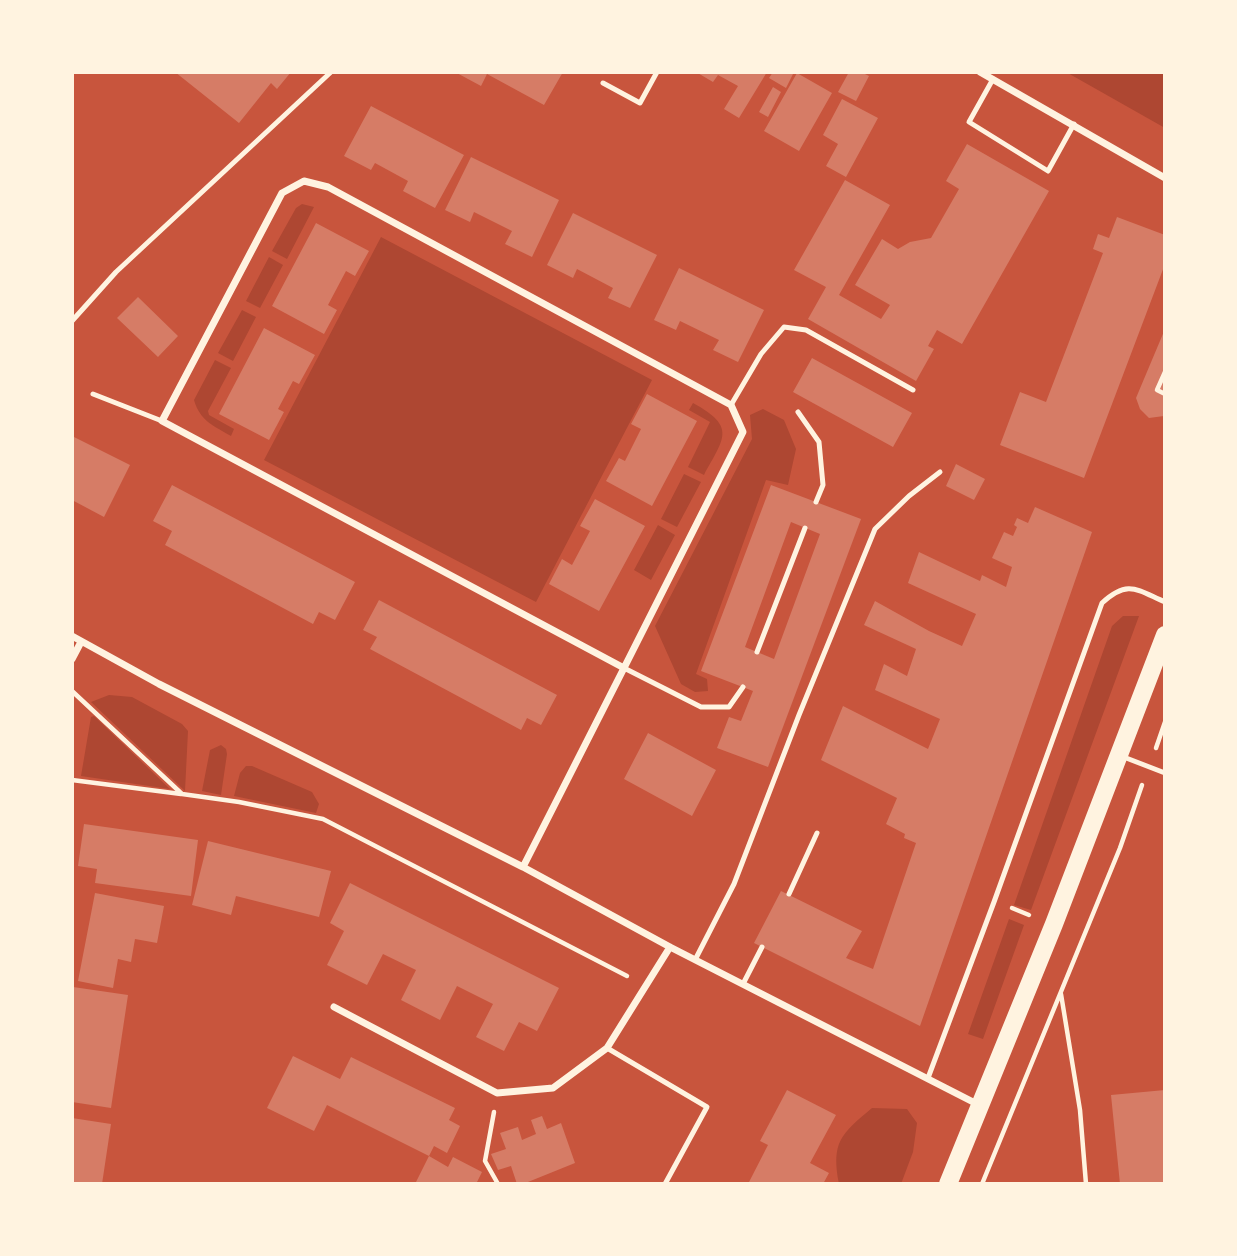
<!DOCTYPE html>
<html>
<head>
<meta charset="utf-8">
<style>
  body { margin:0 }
  #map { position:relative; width:1237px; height:1256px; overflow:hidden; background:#c8553d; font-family:"Archivo Narrow",sans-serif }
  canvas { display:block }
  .frame { position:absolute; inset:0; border:74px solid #fff3e0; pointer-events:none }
</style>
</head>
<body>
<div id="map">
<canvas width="1237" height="1256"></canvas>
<div class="frame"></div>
</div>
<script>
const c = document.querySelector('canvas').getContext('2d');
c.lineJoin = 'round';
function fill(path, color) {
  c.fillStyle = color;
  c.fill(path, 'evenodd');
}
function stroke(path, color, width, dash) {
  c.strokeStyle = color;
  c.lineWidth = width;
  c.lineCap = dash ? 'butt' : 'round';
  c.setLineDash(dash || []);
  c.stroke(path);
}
fill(new Path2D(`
  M1066,72H1165V128Z
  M302,204L314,207L287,259L272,251L296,208Z
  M381,237L652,380L536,602L264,460Z
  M269,257L283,265L260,308L246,301Z
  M242,310L256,317L233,361L218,353Z
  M215,360L231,368L208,411L209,415L234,429L231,436C214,426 200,421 194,400Z
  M693,403C737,427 724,438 704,475L688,467L710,422L689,410Z
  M763,409L784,420L796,449L788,485L766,480L696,674L707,679L708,691L695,692L681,684L655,626L752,439L750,415Z
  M684,474L701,482L677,527L661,519Z
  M658,525L675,535L651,580L634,570Z
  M1123,616H1139L1031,910L1014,905L1112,626Z
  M109,695L132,697L182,724L188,731L185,791L91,702Z
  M94,716L170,789L81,776L91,717Z
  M221,745L226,749L227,754L221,795L202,791L210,750Z
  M246,766H252L312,792L319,804L316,813L234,796L240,773Z
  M1009,919L1024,925L983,1039L968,1034Z
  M872,1108L907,1109L917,1123L913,1152L901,1184H839C831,1142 841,1134 872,1108Z`), '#ae4732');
fill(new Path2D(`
  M175,72H291L277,89L271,83L239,123Z
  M455,72H563L544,105L487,74L481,86Z
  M696,72H767L739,118L724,109L738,86L718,75L713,82Z
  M773,72H794L786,88L769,78Z
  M849,72H861L869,76L856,101L838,92Z
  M797,73L832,93L799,151L764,131Z
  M773,87L781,92L768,117L759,112Z
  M842,99L878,118L846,177L826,166L838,144L823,135Z
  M371,106L464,155L435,208L403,191L408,181L375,163L371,170L344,156Z
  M967,144L1049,191L962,344L937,330L928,346L934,349L916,381L808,319L826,287L794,270L845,180L890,205L839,295L881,319L890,305L855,285L882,239L898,249L910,242L931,238L959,189L946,181Z
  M471,157L559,200L532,257L505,244L512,231L474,212L470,222L445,210Z
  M573,213L657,255L630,308L608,298L613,288L577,269L573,278L547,265Z
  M1117,217L1165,235V264L1084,478L1000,445L1020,392L1046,402L1103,253L1093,249L1098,234L1109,238Z
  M316,223L369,251L355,276L346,271L328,305L337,310L324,334L272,306Z
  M679,268L764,310L738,362L713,350L719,340L680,321L676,330L654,320Z
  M138,297L178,336L158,357L117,318Z
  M264,328L315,355L299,384L293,381L278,409L284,412L269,440L219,414Z
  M1165,329V412L1164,416L1149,418L1140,409L1136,398Z
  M812,358L912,413L893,447L793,392Z
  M647,394L697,421L652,506L606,481L619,458L625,461L641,429L631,424Z
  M72,436L130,465L104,517L72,500Z
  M956,464L985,479L974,500L946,486Z
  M172,485L355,582L335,620L319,612L313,624L165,545L172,531L153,521Z
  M771,485L861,519L768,767L717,748L729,717L741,721L753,691L701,671ZM791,522L820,534L774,659L745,647Z
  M595,499L645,526L599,611L549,584L562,559L572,565L590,531L580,526Z
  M1035,507L1092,532L920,1026L754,943L781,891L862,931L846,958L873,969L916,843L904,838L905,834L886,824L897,798L821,760L843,706L928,749L940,719L875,690L884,664L907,676L916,649L864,625L875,601L929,631L962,646L976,614L908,583L919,552L980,581L982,575L1006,587L1012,567L992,558L1004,532L1013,536L1017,527L1014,525L1017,518L1028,523Z
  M379,600L557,695L541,725L527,718L521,730L370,649L377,637L363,630Z
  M648,733L716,770L692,816L624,779Z
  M84,824L198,840L191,896L95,883L97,869L78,866Z
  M208,841L331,871L319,917L236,896L231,915L192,905Z
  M350,883L559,988L537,1031L519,1022L504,1051L476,1037L493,1004L457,986L440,1020L401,1000L416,970L383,954L367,985L327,965L344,931L330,923Z
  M95,893L164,906L157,943L135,939L131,962L118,959L113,988L78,981Z
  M73,987L128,995L111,1108L72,1102Z
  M293,1056L340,1079L351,1057L455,1108L449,1120L460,1126L447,1153L434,1146L429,1156L327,1105L314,1131L267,1108Z
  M787,1090L836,1115L810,1163L829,1173L823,1184H748L768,1145L760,1141Z
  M1165,1090V1184H1120L1111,1095Z
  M542,1116L547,1129L561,1123L575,1163L523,1184H517L511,1166L498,1170L491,1154L506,1149L500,1133L518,1127L522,1140L536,1134L531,1120Z
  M72,1118L111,1124L102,1184H72Z
  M429,1156L448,1167L453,1157L482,1172L476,1184H415Z`), '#d67c66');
stroke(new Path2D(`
  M1165,372L1157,390L1165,394
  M72,691L182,794L239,802L323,819L627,976
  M1156,748L1165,722
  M72,780L181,794
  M1012,908L1029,915
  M1061,994L1080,1110L1086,1184
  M494,1112L485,1161L498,1184
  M982,1184L1120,848L1142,785`), '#fff3e0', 4.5);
stroke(new Path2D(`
  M993,79L969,122L1048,171L1074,124
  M603,83L640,103L657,72
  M72,321L116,272L331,72
  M93,394L162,421
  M731,405L761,354L784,327L806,330L913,390
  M798,412L819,442L823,485L816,502
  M757,652L805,528
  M624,668L701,707H729L743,687
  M1121,756L1165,773
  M789,894L817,833
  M695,960L734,884L799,715L875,529L909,496L940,472
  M743,984L762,947
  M607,1048L707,1107L665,1184
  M928,1078L994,902L1102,603C1128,579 1137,590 1165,602`), '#fff3e0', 5);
stroke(new Path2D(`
  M980,72L1165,178
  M304,181L328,187L731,405L743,432L624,668L162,421L282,193Z
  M72,636L159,684L523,867L670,947L979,1105
  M72,659L81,642
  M523,867L624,668
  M334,1007L497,1093L553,1088L607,1048L670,947`), '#fff3e0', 7);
stroke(new Path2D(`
  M948,1184L1054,924L1165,635`), '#fff3e0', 18);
</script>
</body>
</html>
